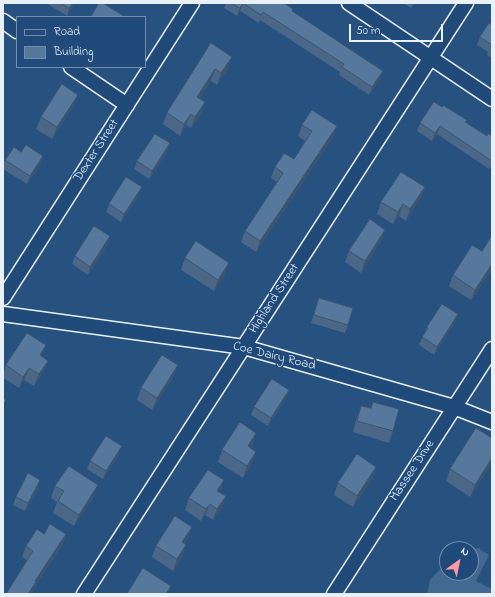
<!DOCTYPE html>
<html>
<head>
<meta charset="utf-8">
<style>
  body { margin:0 }
  #map { position:relative; width:495px; height:597px; overflow:hidden; background:#27517f; font-family:"Indie Flower",sans-serif }
  canvas { display:block }
  .frame { position:absolute; inset:0; border:4px solid #e8f1f8; pointer-events:none }
  .legend { position:absolute; left:16px; top:16px; width:130px; height:52px; box-sizing:border-box; background:#1f4a7a; border:1px solid #6f8dac; margin:0; padding:5px 7px; list-style:none; font-size:12px; color:#e8f1f8 }
  .legend li { display:flex; align-items:center; gap:8px; height:20px }
  .legend b { width:20px; border:1px solid #6f8dac }
  .north { position:absolute; left:439px; top:541px; width:40px; height:40px; box-sizing:border-box; background:#1f4a7a; border:1px solid #6f8dac; border-radius:50%; rotate:33deg; font-size:11px; font-weight:700; line-height:16px; text-align:center; color:#e8f1f8 }
  .north::after { content:''; display:block; margin:auto; width:14px; height:18px; background:#ff9aa2; clip-path:polygon(50% 0,100% 100%,50% 72%,0 100%) }
  .scale { position:absolute; left:349px; top:24px; width:94px; height:18px; box-sizing:border-box; border:2px solid #e8f1f8; border-top:0; padding-left:5px; font-size:12px; line-height:14px; white-space:nowrap; color:#e8f1f8; -webkit-text-stroke:3px #1f4a7a; paint-order:stroke }
</style>
</head>
<body>
<div id="map">
<canvas width="495" height="597"></canvas>
<div class="frame"></div>
<ul class="legend">
<li><b style="height:5px;background:#1f4a7a"></b>Road</li>
<li><b style="height:11px;background:#57789d"></b>Building</li>
</ul>
<div class="north">N</div>
<div class="scale">50 m</div>
</div>
<script>
const c = document.querySelector('canvas').getContext('2d');
c.lineJoin = 'round';
function fill(path, color) {
  c.fillStyle = color;
  c.fill(path, 'evenodd');
}
function stroke(path, color, width, dash) {
  c.strokeStyle = color;
  c.lineWidth = width;
  c.lineCap = dash ? 'butt' : 'round';
  c.setLineDash(dash || []);
  c.stroke(path);
}
function write(font, color, halo, rows, align = 'center') {
  c.font = font + ' "Indie Flower",sans-serif';
  c.lineWidth = 3;
  c.setLineDash([]);
  c.textBaseline = 'middle';
  c.strokeStyle = halo;
  c.fillStyle = color;
  for (const [text, x, y, turn = 0] of rows) {
    c.save();
    c.translate(x, y);
    c.rotate((+turn || 0) * Math.PI / 180);
    c.textAlign = isNaN(turn) ? turn : align;
    if (halo) c.strokeText(text, 0, 0);
    c.fillText(text, 0, 0);
    c.restore();
  }
}
fill(new Path2D(`
  M478,548L489,555L476,581L492,589V594H427L430,580L447,562V573H471V550Z`), '#436891');
const street = new Path2D(`
  M349,3L492,99
  M3,21L17,31
  M71,67L127,105
  M3,298L192,3
  M3,314L244,347L454,407L492,422
  M84,594L466,3
  M334,594L492,349`);
stroke(street, '#e8f1f8', 17);
stroke(street, '#1f4a7a', 14);
fill(new Path2D(`
  M46,3H75L67,16Z
  M226,3H279L383,71L380,79L369,95L339,75L340,72L260,20L259,23L240,11L237,16L224,8Z
  M403,3H414L411,8Z
  M492,25V58L487,55L488,52L477,45L480,37Z
  M211,43L228,68L217,85L211,81L200,98L205,102L201,113L191,128L186,125L180,136L163,124L167,113Z
  M73,106L52,139L36,129L41,117Z
  M466,122L487,136H492V165L489,169L437,134L432,141L417,131L420,123Z
  M302,125L333,137L256,252L241,242L245,231L277,182L271,178L275,167L294,159L305,141L298,136Z
  M170,143L167,151L149,179L134,169L137,161Z
  M21,152L43,156L40,164L27,184L3,169V166L5,160Z
  M425,187L420,199L406,221L399,216L393,224L377,214L381,202Z
  M139,195L121,222L106,212L109,204Z
  M381,241L361,273L345,262L349,251Z
  M107,245L88,275L72,264L75,256Z
  M185,258L225,275L214,291L181,270Z
  M492,269L471,300L449,286L453,275Z
  M319,298L348,325L345,333L311,323Z
  M458,314L455,322L434,355L419,345L427,327Z
  M42,357L48,361L43,372L34,386L24,380L19,388L3,378V374L6,365Z
  M178,365L173,377L152,410L137,400L141,388Z
  M289,390L286,398L268,426L251,415L254,407Z
  M361,406L371,408L393,431L389,443L353,432L357,417Z
  M256,433L252,445L250,448L252,463L243,478L218,462L222,450Z
  M492,438V463L470,497L446,481L450,469Z
  M119,454L103,479L87,469L90,461Z
  M376,467L372,479L353,507L334,495L338,483Z
  M40,480L38,488L25,511L13,505L16,497Z
  M55,486L94,496L74,526L53,513L57,502L51,498Z
  M219,492L226,496L222,508L213,520L205,515L201,521L185,510L189,498Z
  M192,527L187,539L184,544L182,557L173,571L152,557L156,546Z
  M44,534H66L62,545L34,588L32,592L27,560L22,557L26,546Z`), '#4b6787');
fill(new Path2D(`
  M73,3H75L67,16L69,8Z
  M243,3L240,11L237,16L240,8Z
  M232,57L228,68L217,85L221,73Z
  M215,69L211,81L193,108L197,97Z
  M383,71L380,79L369,95L372,87Z
  M78,95L73,106L52,139L57,127Z
  M205,102L201,113L191,128L195,117Z
  M191,114L186,125L180,136L184,124Z
  M337,126L333,137L256,252L260,241Z
  M440,126L437,134L432,141L435,133Z
  M170,143L167,151L149,179L152,171Z
  M43,156L40,164L27,184L30,176Z
  M142,187L139,195L121,222L124,214Z
  M425,187L420,199L406,221L410,209Z
  M403,204L399,216L393,224L398,212Z
  M385,230L381,241L361,273L365,261Z
  M110,236L107,245L88,275L90,267Z
  M229,263L225,275L214,291L218,280Z
  M492,264V269L471,300L475,290Z
  M458,314L455,322L434,355L437,347Z
  M46,345L42,357L40,355Z
  M48,361L43,372L34,386L39,374Z
  M178,365L173,377L152,410L157,398Z
  M29,368L24,380L19,388L23,377Z
  M289,390L286,398L268,426L271,418Z
  M256,433L252,445L244,458L248,446Z
  M122,446L119,454L103,479L106,471Z
  M256,452L252,463L243,478L247,466Z
  M492,458V463L470,497L475,485Z
  M376,467L372,479L353,507L357,496Z
  M40,480L38,488L25,511L28,503Z
  M224,480L220,492L217,491Z
  M98,485L94,496L74,526L79,515Z
  M226,496L222,508L213,520L217,509Z
  M210,504L205,515L201,521L206,509Z
  M192,527L187,539L178,554L182,542Z
  M66,534L62,545L34,588L31,594H28L35,581Z
  M186,545L182,557L173,571L177,559Z
  M171,586L168,594H166Z`), '#3d546e');
const building = new Path2D(`
  M61,3H73L69,8Z
  M99,3H103L125,17H91Z
  M232,3H279L280,4L281,3H284L293,9L292,11L383,71L372,87L342,67L344,64L263,12L261,15L243,3L240,8Z
  M489,23L492,25V48L490,47L492,45L480,37Z
  M211,43L232,57L221,73L215,69L197,97L205,102L195,117L191,114L184,124L167,113Z
  M62,84L78,95L57,127L41,117Z
  M434,102L442,107L443,105L467,120L465,122L487,136L488,133L492,136V161L440,126L435,133L420,123Z
  M312,110L337,126L260,241L245,231L283,173L275,167L284,153L294,159L312,131L302,125Z
  M155,134L170,143L152,171L137,161Z
  M26,145L43,156L30,176L5,160L14,147L21,152Z
  M401,172L425,187L410,209L403,204L398,212L381,202Z
  M126,177L142,187L124,214L109,204Z
  M370,219L385,230L365,261L349,251Z
  M94,226L110,236L90,267L75,256Z
  M492,235V264L475,290L453,275L472,245L482,251Z
  M196,241L229,263L218,280L185,258Z
  M319,298L353,308L348,325L314,315Z
  M442,304L458,314L437,347L422,337L428,328L427,327Z
  M27,333L46,345L40,355L48,361L39,374L29,368L23,377L6,365Z
  M162,355L178,365L157,398L141,388Z
  M272,379L289,390L271,418L254,407Z
  M3,398L6,400L3,404Z
  M373,402L399,409L393,431L357,421L361,406L371,408Z
  M240,422L256,433L248,446L256,452L247,466L222,450Z
  M476,428L492,438V458L475,485L450,469Z
  M106,436L122,446L106,471L90,461Z
  M357,454L376,467L357,496L338,483Z
  M69,466L98,485L79,515L58,501L64,491L55,486Z
  M208,470L224,480L217,491L226,496L217,509L210,504L206,509L189,498Z
  M28,473L40,480L28,503L16,497Z
  M175,516L192,527L182,542L186,545L177,559L156,546Z
  M50,524L66,534L35,581L36,582L28,594H6L33,551L26,546L37,529L44,534Z
  M143,568L171,586L166,594H127Z`);
fill(building, '#57789d');
stroke(building, '#3d546e', 1);
write('13px', '#e8f1f8', '#1f4a7a', [
  ["Dexter Street",97,151,-57],
  ["Highland Street",275,299,-57],
  ["Coe Dairy Road",274,357,14],
  ["Massee Drive",413,471,-57]
]);
</script>
</body>
</html>
